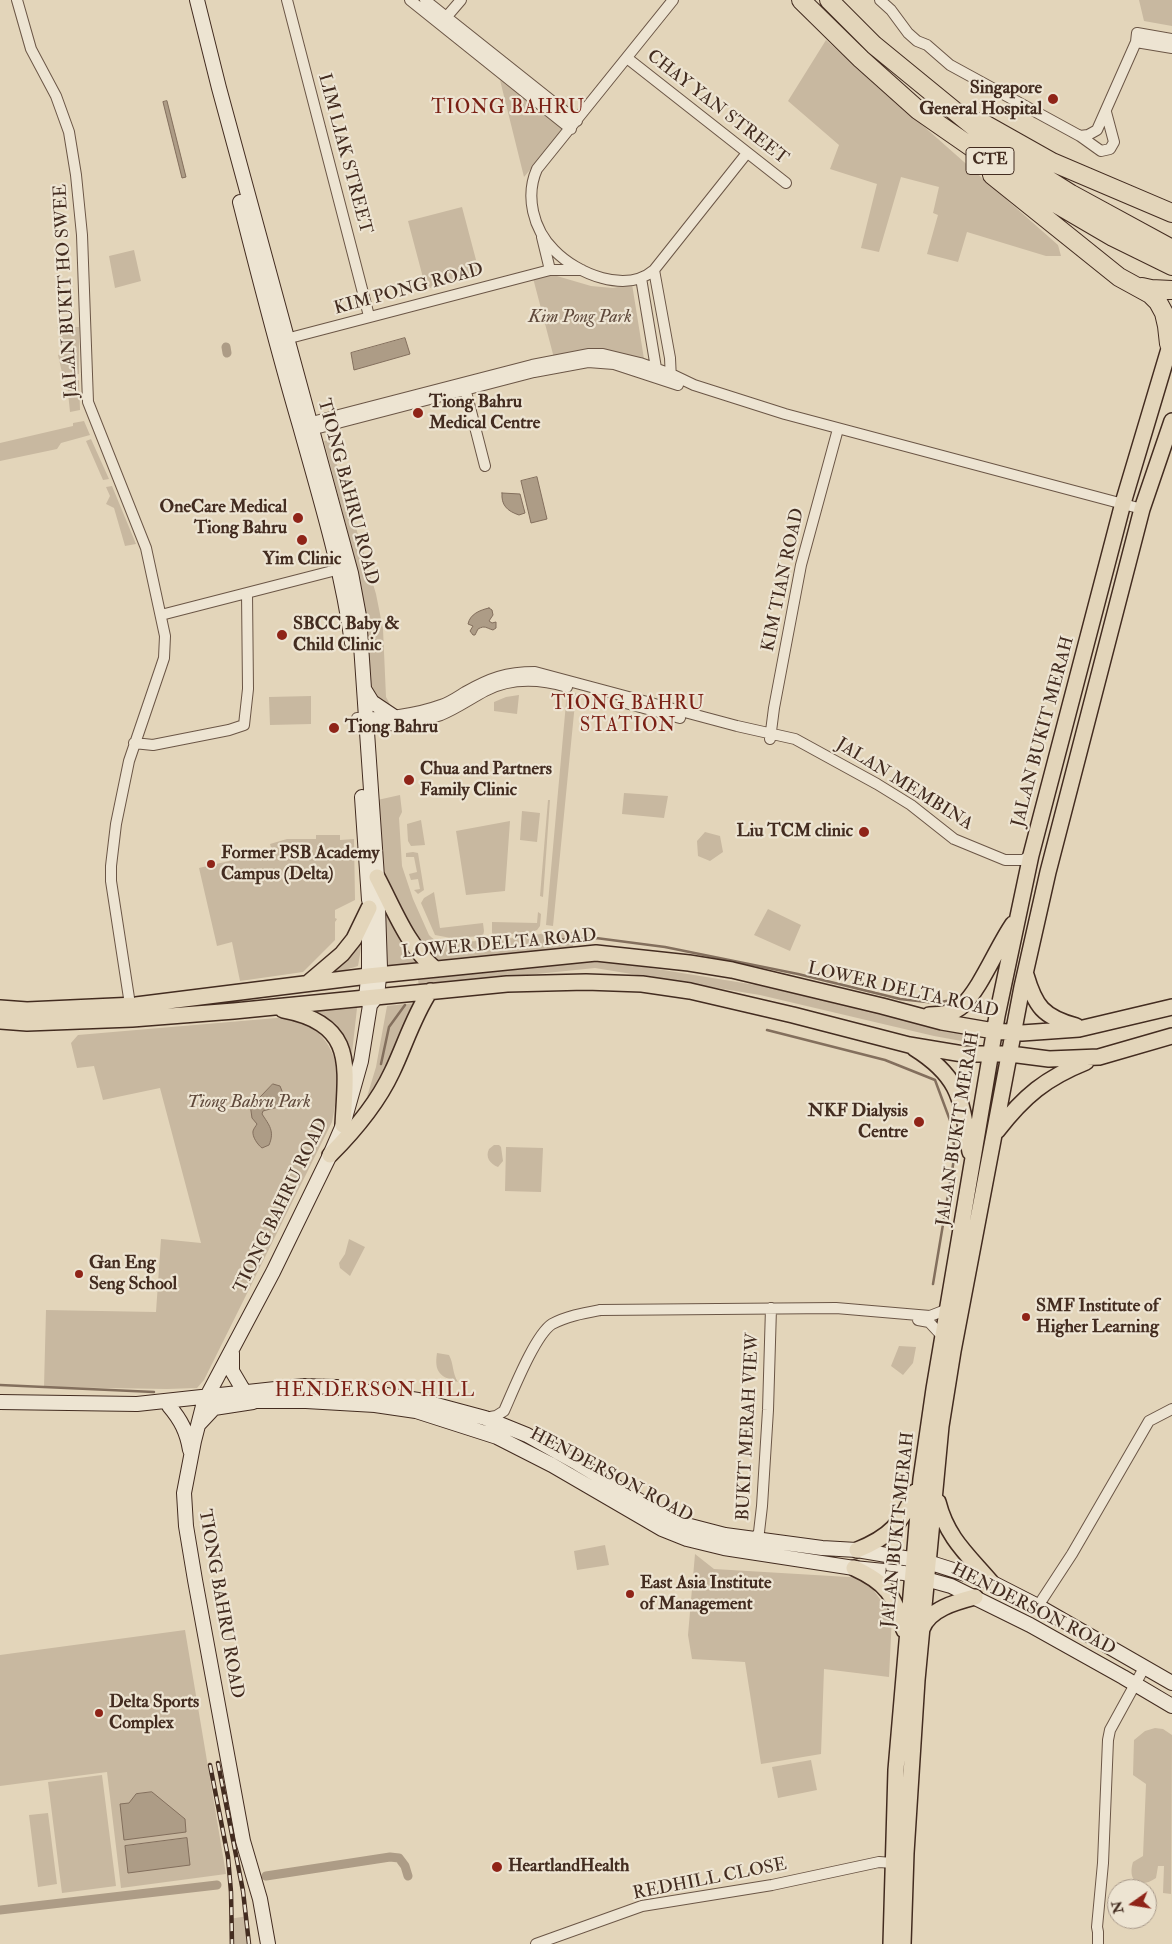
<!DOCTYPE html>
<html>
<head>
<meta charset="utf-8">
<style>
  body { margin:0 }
  #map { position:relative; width:1172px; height:1944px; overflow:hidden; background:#e3d5ba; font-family:"IM FELL Double Pica",serif }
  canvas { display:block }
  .north { position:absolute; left:1107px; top:1879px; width:50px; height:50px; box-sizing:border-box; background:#ede4d2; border:1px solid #a99a8b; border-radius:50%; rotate:257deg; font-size:14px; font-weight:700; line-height:20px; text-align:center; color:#432c20 }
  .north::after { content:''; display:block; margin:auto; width:18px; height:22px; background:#8f2418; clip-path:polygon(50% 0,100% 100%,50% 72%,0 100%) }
</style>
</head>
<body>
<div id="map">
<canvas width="1172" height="1944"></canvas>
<div class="north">N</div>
</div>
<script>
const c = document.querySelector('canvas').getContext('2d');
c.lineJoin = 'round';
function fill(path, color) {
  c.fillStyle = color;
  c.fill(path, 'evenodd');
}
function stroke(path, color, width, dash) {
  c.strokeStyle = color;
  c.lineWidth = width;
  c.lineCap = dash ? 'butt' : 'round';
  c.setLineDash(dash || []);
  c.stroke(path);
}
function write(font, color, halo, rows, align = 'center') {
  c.font = font + ' "IM FELL Double Pica",serif';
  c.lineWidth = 4.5;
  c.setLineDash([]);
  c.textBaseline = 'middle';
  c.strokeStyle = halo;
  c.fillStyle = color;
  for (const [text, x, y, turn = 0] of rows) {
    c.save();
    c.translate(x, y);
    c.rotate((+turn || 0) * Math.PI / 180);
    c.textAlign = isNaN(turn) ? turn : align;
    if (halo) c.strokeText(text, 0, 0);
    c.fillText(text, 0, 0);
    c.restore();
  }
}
fill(new Path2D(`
  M1139,0H1172V26L1144,21Z
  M826,40L1058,245L1061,256H1046L967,232L958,262L927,254L938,215L933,213L939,187L901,177L879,252L861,248L877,184L830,169L839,145L788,101Z
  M500,80L564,130L524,177Z
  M462,207L480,275L426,289L408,221Z
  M134,250L141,281L115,288L109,256Z
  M550,274L591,286L613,288L632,284L644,359L609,351L554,358L533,278Z
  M57,327H79V374L63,377L58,355L63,353Z
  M79,380L80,410L70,412L67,383Z
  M84,421L90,435L61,443L57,449L0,461V443L73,426V423Z
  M91,439L109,479L103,480L86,441Z
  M332,439L331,445L376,594L383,629L386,697L391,706C381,701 374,696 370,685C363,666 369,644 366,624C358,562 339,501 324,441Z
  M112,486L136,544L125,546L114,508L106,504L110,496L106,487Z
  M567,692L576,693L553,926L546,925Z
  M519,695L517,714L494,711V702L506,697Z
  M311,696V724L270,725L269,697Z
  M624,793L668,796L664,818L622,814Z
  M400,795L402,812L399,818L402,866L413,899L429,935C435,942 442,942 451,943L527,937L544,933L573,932V951L387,972L373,801Z
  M548,800H550L543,897L540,896Z
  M522,811L540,813L537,842L520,840Z
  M421,820L425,845L411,846L408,841L407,824Z
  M510,821L505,891L466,895L456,831Z
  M705,832L720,836L723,852L710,861L698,856L697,841Z
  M316,835H340V840L354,839L355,900L335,910V918L337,919L335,922V940L303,972L240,981L232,942L217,946L199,868L272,851L270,844L287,839H316Z
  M413,852L418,853L424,890L418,894L414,890L420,889L418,879L411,880L409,874L417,872L414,857H406V853Z
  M434,892L440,928L483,923L484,931L483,936L451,938L435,935L421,903L424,898Z
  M768,909L801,925L790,951L754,935Z
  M538,912L541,914L540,926L537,930L529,933L496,935L492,933V922L537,923Z
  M365,925L358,966L323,977Z
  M595,959L762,986L968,1035L967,1042L934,1036L760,995L595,968L419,986L418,980Z
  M417,1003L388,1070L363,1110L376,1067L387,1006Z
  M357,1008L347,1098L337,1039L307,1011Z
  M288,1017C315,1021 337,1048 337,1075C338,1091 335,1107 332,1122L204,1380L197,1388L167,1389L44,1387L46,1310L156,1312L161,1239L201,1243L160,1088L103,1100L94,1066L77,1068L71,1043L78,1035Z
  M494,1145H499L501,1147L503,1161L498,1167C490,1164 485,1157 489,1149Z
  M506,1147L543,1148L541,1192L505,1191Z
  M349,1239L365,1247L350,1276L340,1268L339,1263L345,1254Z
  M899,1346L916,1347L913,1363L903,1375L891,1366Z
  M437,1353L449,1355C454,1364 452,1373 458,1382C440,1377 434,1372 437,1353Z
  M605,1545L609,1565L577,1570L574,1551Z
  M695,1554L714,1569L865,1578L892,1616L889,1677L824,1669L821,1754L761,1764L745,1662L692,1659L688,1635Z
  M185,1630L226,1874L121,1888L107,1772L0,1786V1655Z
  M1155,1728L1163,1729L1172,1735L1171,1894L1163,1893L1164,1866H1158L1156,1878C1140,1889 1127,1882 1133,1862L1143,1856L1146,1784L1133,1775L1134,1740L1145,1731Z
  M811,1760L817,1790L778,1798L772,1767Z
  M102,1775L116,1886L62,1893L48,1782Z
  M48,1813L57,1884L38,1887L29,1815Z
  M248,1916L251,1944H229V1919Z`), '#c8b8a0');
const water = new Path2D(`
  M167,101L186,177L182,178L163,102Z
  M405,338L410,354L354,370L351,353Z
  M537,477L547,519L531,523L521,481Z
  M502,493L520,494L525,513L519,515C507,511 501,505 502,493Z
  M489,608L492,610L493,615L489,621L492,623L496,622V628L493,630C486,628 485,625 478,629L475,635H473L470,631L473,626L468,624C470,614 480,610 489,608Z
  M273,1084L280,1086C290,1109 279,1106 263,1111L262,1114C269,1125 275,1131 269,1145L262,1148C258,1145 252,1137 253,1131C254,1128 256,1126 257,1124L252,1118L250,1104L258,1099Z
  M152,1792L185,1819L186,1832L124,1840L120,1804L129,1803L136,1794Z
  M187,1838L190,1865L128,1873L125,1846Z`);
fill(water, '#ad9c86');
stroke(water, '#836f5d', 1);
stroke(new Path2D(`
  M545,940L596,938L665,947L798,974L900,999L936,1003L956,999
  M767,1030L885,1060L935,1080L951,1123L955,1153L933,1284
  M381,1064L389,1027L405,1005
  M0,1385L154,1392`), '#836f5d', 2.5);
stroke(new Path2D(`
  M226,347L227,353
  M266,1876L390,1857L399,1858L405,1866L408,1876
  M0,1910L217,1885`), '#ad9c86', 9);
const minor = new Path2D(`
  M17,0L31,49L56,96L69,132L76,175L82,235L88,402L146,548L165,636L164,658L161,667L129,761L116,824L111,866V881L131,1011
  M287,0L369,316
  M410,0L571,129
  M425,0L577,121
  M673,0L537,169C525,196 533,229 554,250C577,274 626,294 654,270L747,153
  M880,0L891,10L908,33L917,41L927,45L950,65L1080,136L1101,151L1110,149L1114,142L1106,112
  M443,21L461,0
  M1136,42L1172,48
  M627,58L786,183
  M1080,136L1088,135L1097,130L1136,42L1137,33L1172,39
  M542,237L550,270
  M654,270L670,358L671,380
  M641,278L657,374
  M282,340L550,270H582
  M464,384L485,466
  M304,424L532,365L589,354H603L640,363L671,374L694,385L785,414L1142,509
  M307,431L534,372L588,362L614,364L678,385
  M161,615L344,568
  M622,702L680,718
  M357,718C385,717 414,715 441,705C450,702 457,697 465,692C490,678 506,672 535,672L737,726L795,739L877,784L911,805L954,839L1005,860H1023L1031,855
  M357,727C384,727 415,724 441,715C456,709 470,699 485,691C510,678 540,679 567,687
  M770,739L774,708L801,565L838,429
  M134,743L153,745L229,730L244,725L248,689L247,593
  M918,1320L929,1322L943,1337
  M485,1418L496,1416L504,1411C513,1391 535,1335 552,1324C567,1316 584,1313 600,1310L836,1308L930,1316L948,1309
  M752,1539L756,1537L759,1532L762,1506L768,1410L771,1308
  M1038,1606L1072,1554L1149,1421L1172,1409
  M536,1944L642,1906L772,1885L879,1862L893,1863
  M1098,1944V1932L1097,1927L1103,1863L1108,1740L1110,1730L1144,1668`);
const secondary = new Path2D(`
  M197,0L219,88L351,573L359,616L377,877L380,968L377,996L370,1005L361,1061L343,1125L330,1155L273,1272L204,1402L194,1441L184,1493L186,1526L195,1580L243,1841L260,1899L268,1944
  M240,202C259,277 278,351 300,426C320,498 342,569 352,643
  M364,689L372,702L393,716
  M362,797L369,900
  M369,922V969L366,998L370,1005
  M232,1353V1371L245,1393
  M243,1401H306L375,1405L416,1411L497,1437L552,1465L662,1529L687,1539L724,1548L854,1568L904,1573L951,1586L1030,1625L1123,1677L1172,1706
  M0,1402L137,1404L303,1386L336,1387L418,1400L485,1418L527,1435L577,1463L675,1522L725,1535L822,1548L857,1550L928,1562L991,1582L1038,1606L1172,1683
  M169,1406C181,1420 187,1432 190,1450
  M199,1424L214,1408L253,1402`);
const primary = new Path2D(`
  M377,877C394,909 407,945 435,969
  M1026,975C1035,1006 1043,1017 1076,1026
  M308,983L342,954L354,939L369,908
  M0,1008L27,1010L136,1005L368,976L596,953L689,963L732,970L882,1006L942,1022L994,1031L1022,1033L1079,1029L1172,1007
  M283,1010C356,1024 346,1065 343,1125
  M929,1015C939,1015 954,1013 962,1006C981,988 997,947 1013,924
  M0,1021L27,1023L132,1019L234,1011L507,984L586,982L642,984L690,991L793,1015L909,1045L963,1054H1010L1049,1059L1099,1057L1172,1036
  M914,1048C962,1078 961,1101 970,1152
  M997,1131C1024,1096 1046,1078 1086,1062
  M330,1155C354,1131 378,1102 392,1072C405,1045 413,1017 430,991
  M938,1502C947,1538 968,1555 991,1582
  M857,1550C890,1537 901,1524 915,1492
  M854,1568C887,1583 894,1595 904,1630
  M922,1629C929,1609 956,1602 975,1597
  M891,1944L896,1770L921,1479L934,1389L997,1016L1031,855L1123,503L1172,339
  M903,1944L906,1853L917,1680L941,1426L953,1351L1022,987L1048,872L1142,509L1172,421`);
const motorway = new Path2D(`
  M801,0L861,59L918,110L1036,192L1113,237L1172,266
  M829,0L874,45L1006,153L1071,194L1172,249
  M981,122L1052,162L1172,213
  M992,175L1119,277L1150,294L1158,302L1164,313L1167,326L1169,344
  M1142,287L1151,289L1172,290`);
stroke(minor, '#6b5646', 12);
stroke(secondary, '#432c20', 16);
stroke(primary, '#432c20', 18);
stroke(motorway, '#432c20', 20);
stroke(minor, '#ede4d2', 10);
stroke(secondary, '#ede4d2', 14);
stroke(primary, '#e3d5ba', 15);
stroke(motorway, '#e3d5ba', 18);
const rail = new Path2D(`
  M218,1763L243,1891L249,1944
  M210,1765L228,1857L231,1892L232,1944`);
stroke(rail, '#432c20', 4.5);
stroke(rail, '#ede4d2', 2.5, [8]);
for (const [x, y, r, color] of [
  [1053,99,6,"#8f2418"],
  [418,413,6,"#8f2418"],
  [298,518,6,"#8f2418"],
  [302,540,6,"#8f2418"],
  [282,635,6,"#8f2418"],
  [334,728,6,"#8f2418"],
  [409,780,6,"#8f2418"],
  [864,832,6,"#8f2418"],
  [211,864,5,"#8f2418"],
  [919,1122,6,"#8f2418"],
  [79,1274,5,"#8f2418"],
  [1026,1317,5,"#8f2418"],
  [630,1594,5,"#8f2418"],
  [99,1713,5,"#8f2418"],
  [497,1867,6,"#8f2418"]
]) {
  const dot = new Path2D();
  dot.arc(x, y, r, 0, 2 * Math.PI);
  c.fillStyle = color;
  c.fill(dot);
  stroke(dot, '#ede4d2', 2);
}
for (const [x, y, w] of [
  [990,161,48]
]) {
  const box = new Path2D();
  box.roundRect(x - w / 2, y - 13.5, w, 27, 4);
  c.fillStyle = '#ede4d2';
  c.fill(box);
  stroke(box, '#432c20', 1);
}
write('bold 16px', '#432c20', null, [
  ["CTE",990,161]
]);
write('bold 18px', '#432c20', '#ede4d2', [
  ["Singapore",1042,89,"right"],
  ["General Hospital",1042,110,"right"],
  ["Tiong Bahru",429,403],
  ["Medical Centre",429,424],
  ["OneCare Medical",287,508,"right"],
  ["Tiong Bahru",287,529,"right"],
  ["Yim Clinic",302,560,"center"],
  ["SBCC Baby &",293,625],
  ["Child Clinic",293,646],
  ["Tiong Bahru",345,728],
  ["Chua and Partners",420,770],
  ["Family Clinic",420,791],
  ["Liu TCM clinic",853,832,"right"],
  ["Former PSB Academy",221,854],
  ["Campus (Delta)",221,875],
  ["NKF Dialysis",908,1112,"right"],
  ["Centre",908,1133,"right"],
  ["Gan Eng",89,1264],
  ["Seng School",89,1285],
  ["SMF Institute of",1036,1307],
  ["Higher Learning",1036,1328],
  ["East Asia Institute",640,1584],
  ["of Management",640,1605],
  ["Delta Sports",109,1703],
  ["Complex",109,1724],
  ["HeartlandHealth",508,1867]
], 'left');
write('18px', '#432c20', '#ede4d2', [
  ["CHAY YAN STREET",717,108,38],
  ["LIM LIAK STREET",344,154,75],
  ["KIM PONG ROAD",409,290,-15],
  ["JALAN BUKIT HO SWEE",67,291,-93],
  ["TIONG BAHRU ROAD",347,492,75],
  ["KIM TIAN ROAD",784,580,-78],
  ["JALAN BUKIT MERAH",1044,732,-75],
  ["JALAN MEMBINA",904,785,32],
  ["LOWER DELTA ROAD",499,945,-5],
  ["LOWER DELTA ROAD",903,991,13],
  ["JALAN BUKIT MERAH",959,1129,-81],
  ["TIONG BAHRU ROAD",282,1206,-64],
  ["BUKIT MERAH VIEW",749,1427,-87],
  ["HENDERSON ROAD",611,1476,28],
  ["JALAN BUKIT MERAH",899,1530,-84],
  ["TIONG BAHRU ROAD",220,1604,80],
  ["HENDERSON ROAD",1033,1610,27],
  ["REDHILL CLOSE",710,1880,-11]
]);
write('italic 18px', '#5e483a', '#ede4d2', [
  ["Kim Pong Park",580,318],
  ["Tiong Bahru Park",249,1103]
]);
c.letterSpacing = '1px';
write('19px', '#7a1f14', '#ede4d2', [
  ["TIONG BAHRU",508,109],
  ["TIONG BAHRU",628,705],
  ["STATION",628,727],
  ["HENDERSON HILL",375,1392]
]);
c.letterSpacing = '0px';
</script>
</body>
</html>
